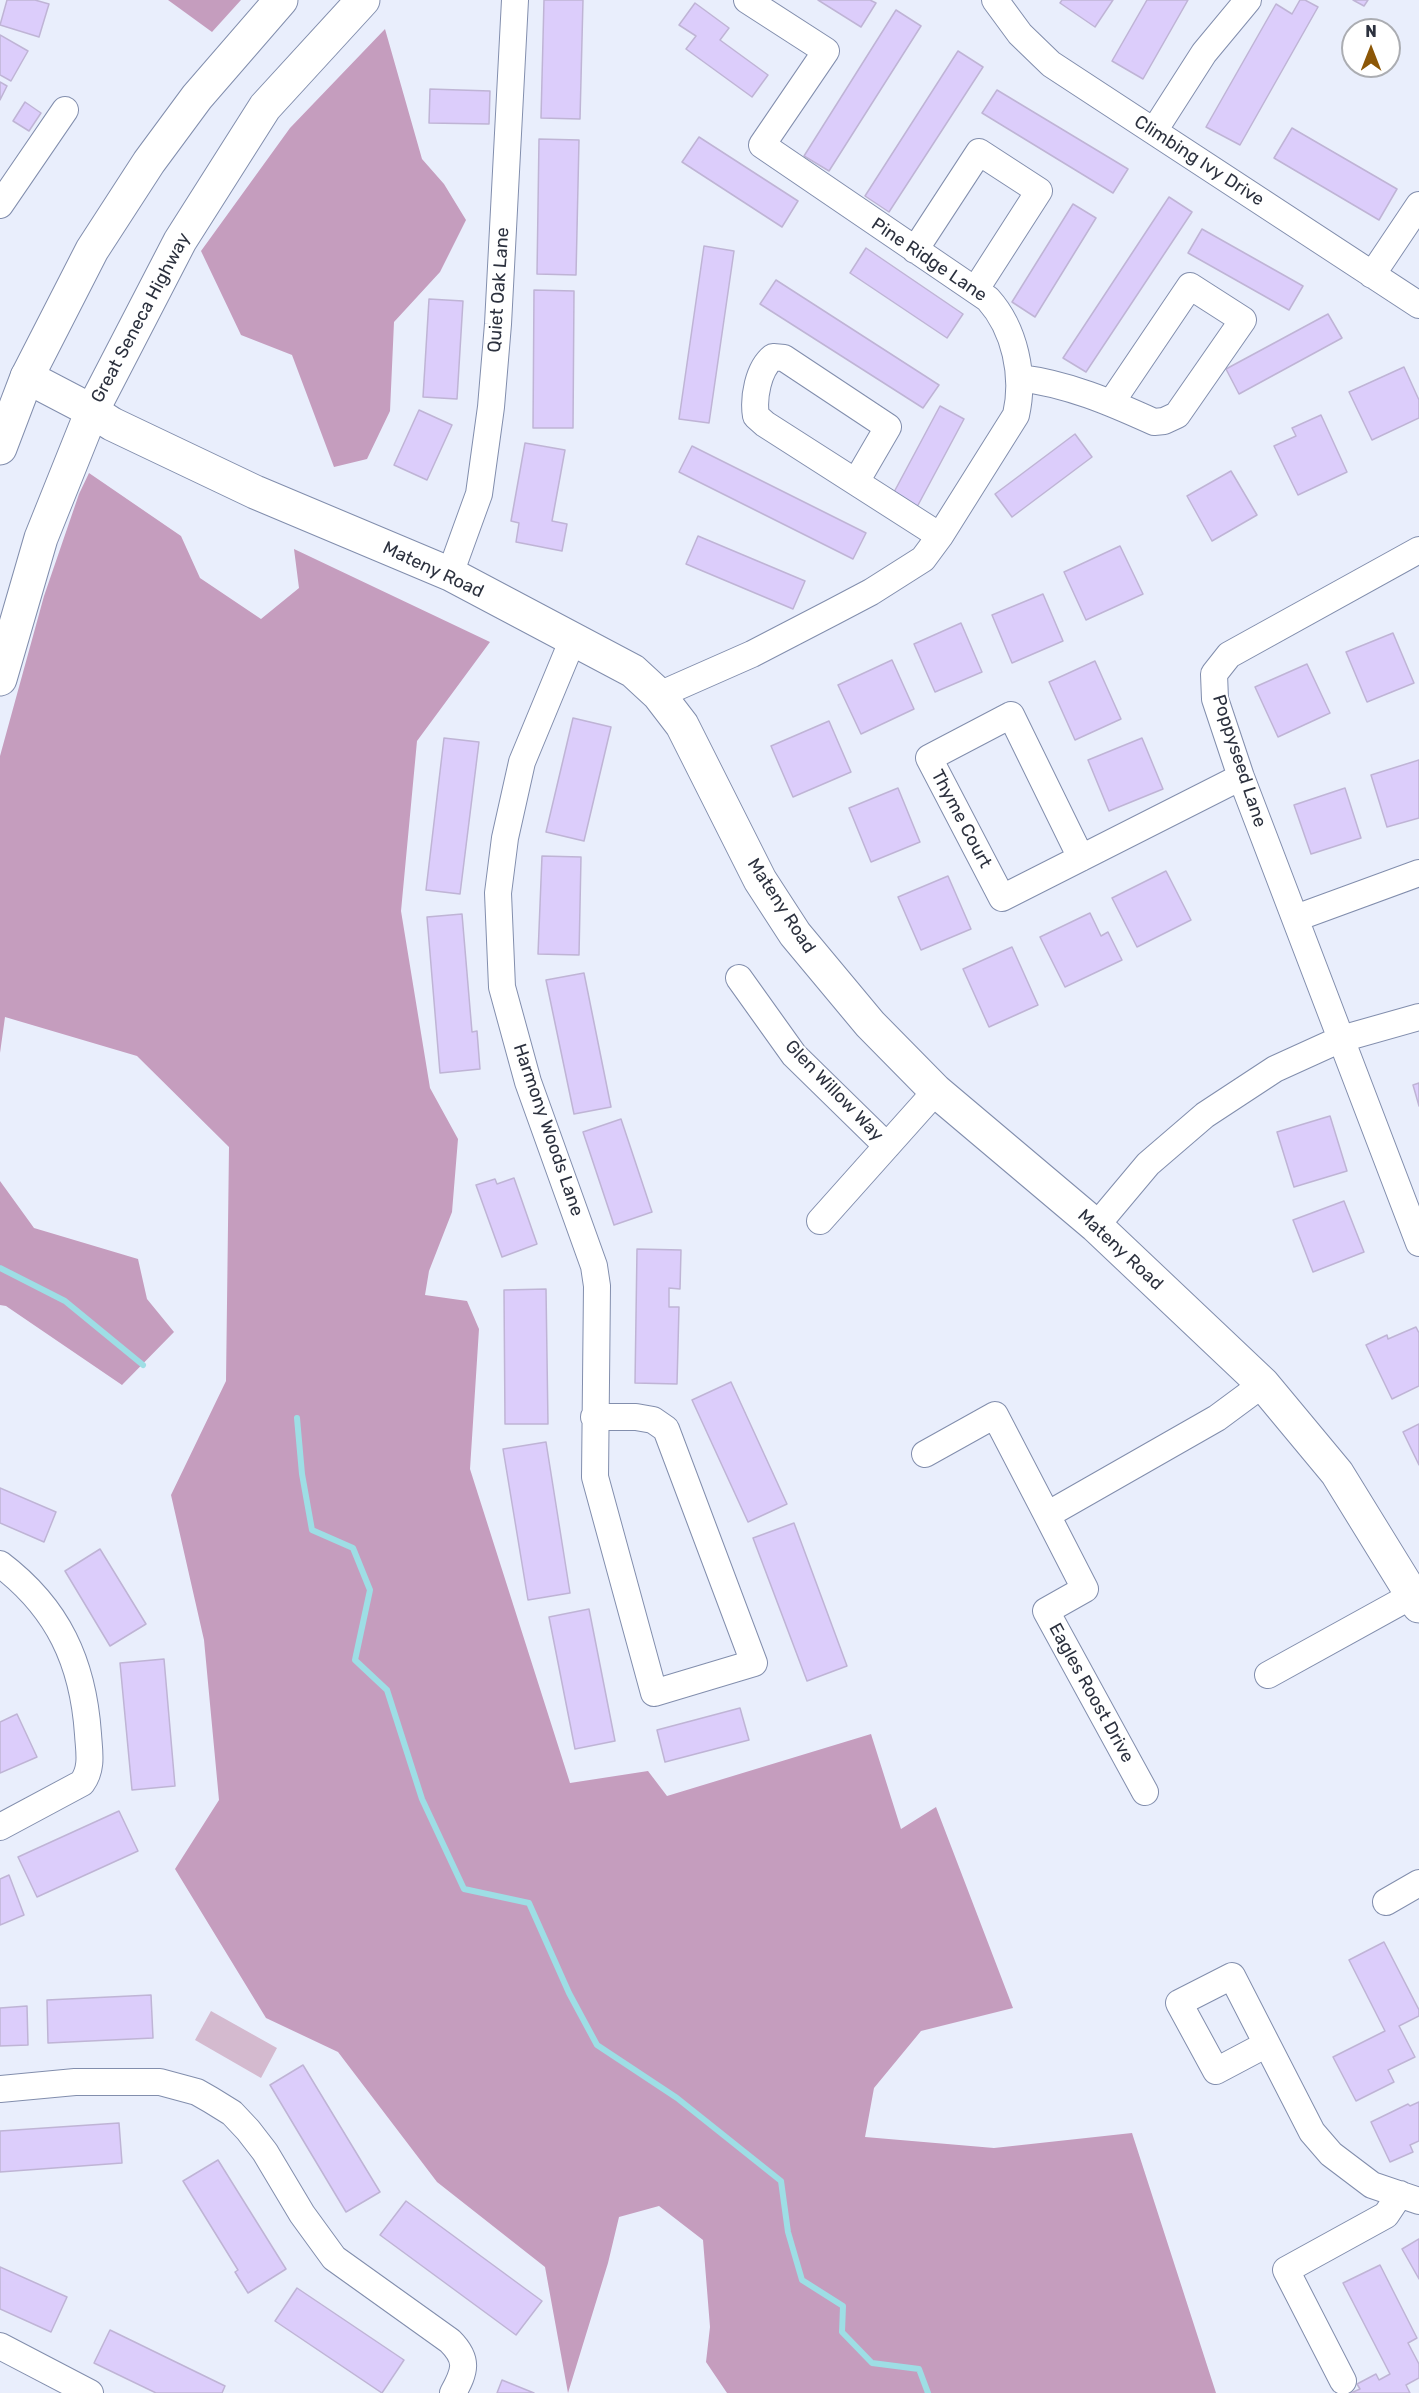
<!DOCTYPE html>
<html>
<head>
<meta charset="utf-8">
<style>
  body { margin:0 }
  #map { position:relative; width:1419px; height:2393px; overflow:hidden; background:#e9eefc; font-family:Rubik,sans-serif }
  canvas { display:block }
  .north { position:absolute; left:1341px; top:18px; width:60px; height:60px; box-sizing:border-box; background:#fff; border:2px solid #abadb2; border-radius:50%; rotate:0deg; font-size:16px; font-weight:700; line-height:24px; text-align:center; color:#2c313e }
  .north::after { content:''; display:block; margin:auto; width:21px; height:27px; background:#8c5707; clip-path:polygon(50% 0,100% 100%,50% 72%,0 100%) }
</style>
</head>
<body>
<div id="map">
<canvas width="1419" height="2393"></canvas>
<div class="north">N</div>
</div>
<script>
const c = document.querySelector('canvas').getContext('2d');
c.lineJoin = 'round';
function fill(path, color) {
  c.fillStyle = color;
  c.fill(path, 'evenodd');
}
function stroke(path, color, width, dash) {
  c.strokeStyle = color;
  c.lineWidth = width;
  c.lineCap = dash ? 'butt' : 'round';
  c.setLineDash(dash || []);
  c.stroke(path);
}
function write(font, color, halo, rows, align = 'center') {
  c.font = font + ' Rubik,sans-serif';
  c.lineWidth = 4.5;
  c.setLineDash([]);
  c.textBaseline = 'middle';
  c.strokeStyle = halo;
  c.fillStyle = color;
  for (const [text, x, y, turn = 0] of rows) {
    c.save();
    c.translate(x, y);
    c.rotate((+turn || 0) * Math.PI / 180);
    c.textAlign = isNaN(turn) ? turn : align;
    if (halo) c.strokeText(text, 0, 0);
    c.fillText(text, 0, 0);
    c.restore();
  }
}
fill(new Path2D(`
  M211,2011L277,2048L261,2078L195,2040Z`), '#d4bacf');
fill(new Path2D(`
  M168,0H241L212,32Z
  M385,29L422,159L444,184L466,220L440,272L394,322L390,411L367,459L334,467L292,355L241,335L201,251L290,128Z
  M89,473L181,536L200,578L261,619L299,588L294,549L490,642L417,741L401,911L430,1088L458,1139L452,1212L429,1271L425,1295L467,1301L479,1329L470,1469L570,1783L648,1771L667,1796L871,1734L901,1829L936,1807L1013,2008L921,2031L874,2088L865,2137L994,2148L1132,2133L1216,2393H727L706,2362L710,2327L703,2240L659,2206L619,2217L608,2263L568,2393L545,2267L437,2182L338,2052L266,2018L175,1869L219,1800L204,1640L171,1495L226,1381L229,1147L137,1056L5,1017L0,1053V756L44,596L79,494Z
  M0,1181L34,1228L138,1259L147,1299L174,1332L122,1385L6,1306L0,1305Z`), '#c59dbe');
stroke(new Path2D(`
  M0,1268L65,1301L143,1365
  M297,1418L302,1474L312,1530L353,1548L370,1590L355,1660L387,1690L422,1799L464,1889L529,1903L569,1993L597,2045L677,2098L781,2181L788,2232L802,2280L843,2306L842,2332L872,2363L919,2369L928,2393`), '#9edee5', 6);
const building = new Path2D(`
  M7,0H35L49,4L39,37L0,25Z
  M544,0H583L580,119L541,118Z
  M818,0H870L876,3L861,27Z
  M1062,0H1113L1095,27L1060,3Z
  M1147,0H1188L1143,79L1112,61Z
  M1300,0H1305L1318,7L1240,145L1206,127L1276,4L1292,14Z
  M1353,0H1368L1364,6Z
  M695,3L729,28L720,40L768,75L752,97L686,49L696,36L679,25Z
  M896,10L921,26L829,171L804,156Z
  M0,35L28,51L11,81L0,75Z
  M958,51L983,67L889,212L865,196Z
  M0,82L7,86L0,100Z
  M430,89L490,91L489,124L429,123Z
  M997,90L1128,169L1113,193L982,113Z
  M25,102L41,113L29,131L13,121Z
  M1292,128L1397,189L1379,220L1274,158Z
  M699,137L798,201L782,227L682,162Z
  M539,139L579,140L576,275L537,274Z
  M1169,197L1192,212L1086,372L1063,358Z
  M1073,204L1096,218L1035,317L1012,302Z
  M1202,229L1303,286L1289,310L1188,253Z
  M704,246L734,251L709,423L679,419Z
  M866,248L963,314L947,338L850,273Z
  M776,280L939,385L923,408L760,304Z
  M534,290L574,291L573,428H533Z
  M429,299L463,301L457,399L423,397Z
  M1328,314L1342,338L1239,394L1226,369Z
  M1404,367L1419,400V418L1372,440L1349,392Z
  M940,406L964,419L917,507L893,494Z
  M419,410L452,425L427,480L394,465Z
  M1321,415L1347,472L1298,495L1274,446L1296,436L1292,428Z
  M1075,434L1092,457L1012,517L995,494Z
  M525,443L565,450L552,521L567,524L562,551L516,542L519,523L511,521Z
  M692,446L866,533L853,559L679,472Z
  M1231,471L1257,515L1212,541L1187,496Z
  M698,536L805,581L793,609L686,564Z
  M1120,546L1143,594L1086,620L1064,572Z
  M1043,594L1063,641L1012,663L992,615Z
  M961,623L982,672L935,692L914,644Z
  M1393,633L1414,683L1367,702L1346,652Z
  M892,660L914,709L861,734L838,685Z
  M1095,661L1121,719L1075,740L1049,682Z
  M1307,664L1330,713L1278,737L1255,687Z
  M573,718L611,727L584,841L546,832Z
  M829,721L851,772L793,797L771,746Z
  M444,738L479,742L460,894L426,890Z
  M1142,738L1163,789L1109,811L1088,760Z
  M1419,760V818L1387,827L1371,775Z
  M898,788L920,842L871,862L849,808Z
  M1345,788L1361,838L1311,854L1294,805Z
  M542,856L581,857L579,955L538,954Z
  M1166,871L1191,920L1137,947L1112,898Z
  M948,876L971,929L921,950L898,897Z
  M1090,913L1101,936L1108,932L1122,960L1065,987L1040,937Z
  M462,914L472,1032L477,1031L480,1069L440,1073L427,917Z
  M1012,947L1038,1005L989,1027L963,969Z
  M584,973L611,1107L574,1114L546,980Z
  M1419,1083V1106L1413,1085Z
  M1330,1116L1347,1171L1294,1187L1277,1132Z
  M621,1119L652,1212L614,1225L583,1132Z
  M514,1178L537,1244L502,1257L476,1185L495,1179L497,1184Z
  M1344,1201L1364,1252L1313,1272L1293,1220Z
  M637,1249L681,1250L680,1289L669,1288V1307H679L677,1384L635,1383Z
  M546,1289L548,1424H505L504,1290Z
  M1416,1327L1419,1333V1386L1392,1399L1366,1345L1387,1335L1388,1339Z
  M731,1382L787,1504L748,1522L692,1400Z
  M1419,1424V1465L1403,1432Z
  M546,1442L570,1593L528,1600L503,1449Z
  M0,1488L56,1512L44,1542L0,1523Z
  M794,1523L847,1666L807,1681L753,1538Z
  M100,1549L146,1624L110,1646L65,1571Z
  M589,1609L615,1741L575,1749L549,1617Z
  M164,1659L175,1786L132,1790L120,1663Z
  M740,1708L749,1740L665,1762L657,1730Z
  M17,1714L37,1757L0,1773V1722Z
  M119,1811L138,1851L37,1897L18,1857Z
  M9,1875L24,1915L0,1925V1879Z
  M1384,1942L1419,2010V2016L1399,2026L1415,2057L1388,2070L1394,2082L1356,2101L1333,2057L1385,2031L1349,1960Z
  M151,1995L153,2038L48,2043L47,2000Z
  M27,2006L28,2045L0,2046V2008Z
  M303,2065L380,2192L346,2212L270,2085Z
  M1419,2102V2141L1410,2145L1413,2152L1390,2162L1371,2122L1408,2104L1410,2106Z
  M119,2123L122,2163L0,2172V2131Z
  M218,2160L286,2269L248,2293L235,2272L238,2270L183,2181Z
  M406,2201L542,2301L516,2335L380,2235Z
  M1419,2239V2279L1402,2249Z
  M1380,2265L1417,2338L1408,2343L1419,2364V2378L1406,2385L1410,2393H1351L1360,2389L1357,2384L1376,2374L1379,2380L1390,2374L1343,2283Z
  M0,2267L67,2297L51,2332L0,2309Z
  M297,2288L404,2360L382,2393L275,2321Z
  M110,2330L225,2386L222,2393H156L94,2363Z
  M502,2380L534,2393H497Z`);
fill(building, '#dccdfb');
stroke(building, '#bfb4d5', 1.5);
const street = new Path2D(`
  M995,0L1020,34L1051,64L1419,305
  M1154,131L1204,53L1248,0
  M0,205L65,110
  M915,250L979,152L1039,191L976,289
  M1372,275L1419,205
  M1020,378C1068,384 1110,402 1154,422L1164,421L1177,415L1243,320L1190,286L1111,403
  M856,482L888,427L784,358L773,357C758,369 753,398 756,416L765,424L940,536
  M1419,550L1229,655L1214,674L1215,699L1241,777L1419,1243
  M450,574L479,494L491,407L498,324L515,0
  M573,639L522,762L505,838L498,893L502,987L528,1082L594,1266L597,1286L595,1477L654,1693L754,1663L666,1429L653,1420L636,1417H594
  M659,695L752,654L833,612L871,592L923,559L940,536L1016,415C1025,376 1015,329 988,299L762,145L826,51L747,0
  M1081,858L1011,715L929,758L1002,898L1241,777
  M1296,918L1419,873
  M739,978L794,1055L887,1146
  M820,1221L936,1091
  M1096,1226L1148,1164L1205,1115L1275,1069L1341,1039L1419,1017
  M925,1454L995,1415L1047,1515L1217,1418L1263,1384
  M1047,1515L1085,1589L1046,1611L1145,1792
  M0,1564C58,1608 83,1662 88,1734C89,1751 93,1768 82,1783L0,1827
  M1268,1675L1413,1595
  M1386,1902L1419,1883
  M1267,2044L1216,2071L1179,2003L1232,1976L1312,2132L1331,2154L1372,2185L1419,2201
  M0,2089L75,2082H160L197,2092L211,2100L232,2113L248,2130L265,2152L302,2214L334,2258L450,2341C469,2360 465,2371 453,2393
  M0,2346L90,2393
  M1343,2381L1286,2270L1386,2215L1400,2194`);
const secondary = new Path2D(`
  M27,377L92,411L112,424L255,492L450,574L633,671L659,695L682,725L760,880L795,934L870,1024L936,1091L1096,1226L1263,1384L1337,1473L1419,1606`);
const primary = new Path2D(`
  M0,448L27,377L92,250L149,162L197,97L281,0
  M0,679L41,538L92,411L180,241L265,107L363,0`);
stroke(street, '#828ead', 28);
stroke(secondary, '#828ead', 35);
stroke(primary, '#828ead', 35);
stroke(street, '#fff', 26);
stroke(secondary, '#fff', 33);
stroke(primary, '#fff', 33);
write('18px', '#2c313e', '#fff', [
  ["Climbing Ivy Drive",1199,161,33],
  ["Pine Ridge Lane",929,260,34],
  ["Quiet Oak Lane",499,290,-86],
  ["Great Seneca Highway",141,318,-62],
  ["Mateny Road",433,570,25],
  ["Poppyseed Lane",1239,761,72],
  ["Thyme Court",961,819,62],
  ["Mateny Road",781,906,57],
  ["Glen Willow Way",834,1091,46],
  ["Harmony Woods Lane",548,1130,71],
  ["Mateny Road",1120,1250,43],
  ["Eagles Roost Drive",1091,1693,61]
]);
</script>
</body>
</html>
